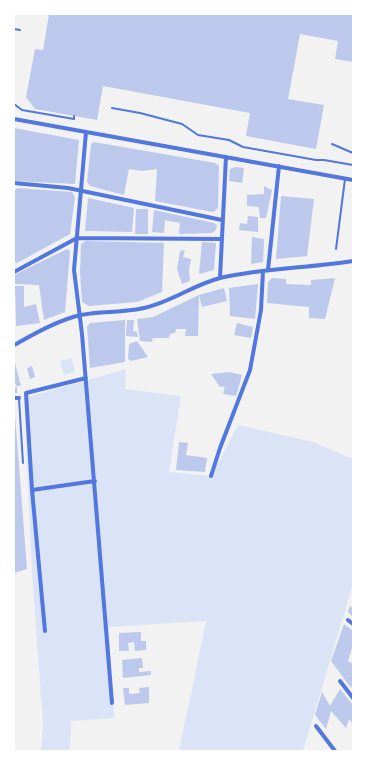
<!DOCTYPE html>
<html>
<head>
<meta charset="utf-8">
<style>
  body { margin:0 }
  #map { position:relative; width:367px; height:765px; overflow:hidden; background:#f2f2f2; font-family:Literata,serif }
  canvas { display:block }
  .frame { position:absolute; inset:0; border:15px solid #fff; pointer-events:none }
</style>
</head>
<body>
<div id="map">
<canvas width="367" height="765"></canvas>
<div class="frame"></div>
</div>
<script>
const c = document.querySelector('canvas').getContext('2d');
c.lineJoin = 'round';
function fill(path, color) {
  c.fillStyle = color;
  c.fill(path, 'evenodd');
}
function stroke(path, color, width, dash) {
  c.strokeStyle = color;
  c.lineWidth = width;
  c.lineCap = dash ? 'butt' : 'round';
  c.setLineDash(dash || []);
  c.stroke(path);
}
fill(new Path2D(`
  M72,358L75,372L64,375L60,361Z
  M126,369L125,389L181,396L169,472L211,476L238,425L313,442L353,459V584L303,751H179L206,621L109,627L114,718L71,721L70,751H41L43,724L32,572L24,398Z`), '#dbe4f7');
fill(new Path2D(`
  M49,14H353V62L335,59L338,41L300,34L288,99L324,105L316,149L246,136L250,113L103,86L97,120L35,109L26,97L35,49L43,50Z
  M14,128L79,140L75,184L15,181Z
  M94,142L215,163L219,166L218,208L213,212L155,201L157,169L142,171L129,169L124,195L90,186L87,182L91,144Z
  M235,167L244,168L242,183L229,181L230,169Z
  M264,186L272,190L266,218H260L259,207L247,206V195L264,194Z
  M18,188L72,192L75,197L70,234L17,263L14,262V191Z
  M281,196L314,199L307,256L276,259Z
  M88,198L134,208L132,232L85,231Z
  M136,209H148V234H135Z
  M154,210L214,223L217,225L216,230L212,233L179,234L180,223L165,220L164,233L152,232Z
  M248,216L258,217V232L239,230L240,223L247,224Z
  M252,237L264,239L263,262L251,264Z
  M86,241L164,243L162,292L137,302L89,306L82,302L80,272L81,244Z
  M202,242L216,243L214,270L199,274Z
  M67,249L70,251L65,312L44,320L39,285L14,284V275Z
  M185,250L183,257L191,259L189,270L190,281L182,284L177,269L180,251Z
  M272,278L286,279V284L311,285V280L335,278L325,319L309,318V307L267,303L268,282Z
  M258,284L255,319L230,316L229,288Z
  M15,286H24V307L36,304L40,323L16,326Z
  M224,288L227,301L202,307L199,295Z
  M199,295L198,336H185L186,329H176L175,333L170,334L169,338H153L152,342L140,341L137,319L153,317Z
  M125,320V362L90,368L87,327L90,323Z
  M127,320H134L133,331L137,332L138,337L126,336Z
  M237,323L253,327L251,338L234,335Z
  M137,341L148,357L131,361L128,359L129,344Z
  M14,363H15L21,386H16L15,382H14Z
  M32,366L35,377L30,379L27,368Z
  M230,372L242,375L236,396L223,394L225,386L220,387L211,374Z
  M17,387V393L14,394V388Z
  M14,402L27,569L14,573Z
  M179,442L188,443L186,455L207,458L205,472L176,470Z
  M350,606L353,608V617L348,612Z
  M344,624L353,631V645L348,661L353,664V681L351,688L331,661Z
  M141,632V641H146V650L135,651L134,642L128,643L129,651H119V633Z
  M142,658L143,668H139V672L151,671V675L123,678L122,660Z
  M149,687V703L125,705L123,688H129V694L140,693L139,688Z
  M340,689L353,705V724L349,719L346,728L331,711L326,729L315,715L322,692L330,706Z`), '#bdc9ec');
stroke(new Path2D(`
  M14,29L20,30
  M14,104L22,110L74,119V116
  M112,108L140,113L182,124L198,135L229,140L243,147L316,160H324L353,165
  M332,144L353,153
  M336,249L345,179
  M19,399L23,463`), '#5277de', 2);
stroke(new Path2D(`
  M14,119L353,180
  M86,132L74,270L82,334L112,703
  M14,183L68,188L222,220
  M268,270L279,166
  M14,272L77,238L222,239
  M220,278L226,157
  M14,345C34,334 58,320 81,315C101,311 123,313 144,308C171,302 193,285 220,278C264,268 309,268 353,261
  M14,398H19
  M211,476L220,448L250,370L261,310L263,271
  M32,490L95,481
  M348,620L353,624
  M45,631L32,490L26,393L86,378
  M340,681L353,698
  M316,726L335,751`), '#5277de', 4);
</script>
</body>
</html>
